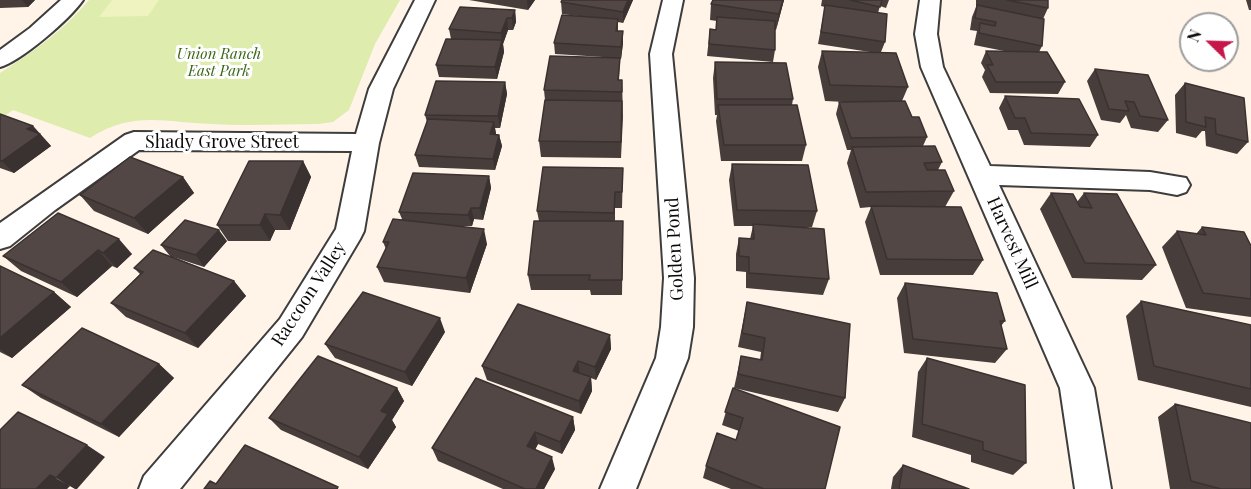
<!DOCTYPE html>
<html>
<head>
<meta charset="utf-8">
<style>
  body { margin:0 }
  #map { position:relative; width:1251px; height:489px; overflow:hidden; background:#fff4e7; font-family:"Playfair Display",serif }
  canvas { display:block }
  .north { position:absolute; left:1179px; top:12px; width:60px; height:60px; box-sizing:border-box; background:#fff; border:2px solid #9d9d9d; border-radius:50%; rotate:293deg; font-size:16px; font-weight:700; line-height:24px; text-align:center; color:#0a0a0a }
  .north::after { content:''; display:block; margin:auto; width:21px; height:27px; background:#c5174a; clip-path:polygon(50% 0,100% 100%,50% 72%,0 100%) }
</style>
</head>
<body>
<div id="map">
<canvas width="1251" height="489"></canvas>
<div class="north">N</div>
</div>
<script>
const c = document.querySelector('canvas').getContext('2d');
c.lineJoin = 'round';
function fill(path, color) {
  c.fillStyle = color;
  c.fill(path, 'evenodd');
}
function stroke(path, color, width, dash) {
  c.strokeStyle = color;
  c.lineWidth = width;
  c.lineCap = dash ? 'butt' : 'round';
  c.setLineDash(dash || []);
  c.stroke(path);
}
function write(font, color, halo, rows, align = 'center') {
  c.font = font + ' "Playfair Display",serif';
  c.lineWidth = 6;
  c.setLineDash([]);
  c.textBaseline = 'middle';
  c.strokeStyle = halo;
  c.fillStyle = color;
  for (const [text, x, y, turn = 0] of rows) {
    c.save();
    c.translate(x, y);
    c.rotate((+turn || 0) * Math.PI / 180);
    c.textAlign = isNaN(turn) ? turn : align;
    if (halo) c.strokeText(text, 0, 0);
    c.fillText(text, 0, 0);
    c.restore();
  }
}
fill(new Path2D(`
  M89,0H400L375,44L349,110L333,122L318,124C283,124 247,126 211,124C165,123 134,110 90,138L13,110L0,119V73C33,52 63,31 89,0Z`), '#deecae');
fill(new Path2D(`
  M112,0H159L148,16L99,17Z`), '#eef3c0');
const street = new Path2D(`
  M61,0H83C70,19 21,61 0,67V50L30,28Z
  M415,0H435L393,89L379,143L364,231L360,239L302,337L180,489H139L144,476L280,319L336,229L352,151L139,150L55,210L10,246L0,249V223L125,135L134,132L356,134L369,89Z
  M663,0H683L672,54L694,278L693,327L688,358L636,489H600L656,358L661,327L664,278L650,54Z
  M920,0H940L937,34L943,67L990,166L1150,172L1186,178L1190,185L1186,192L1177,195L1150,190L999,185L1094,388L1111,489H1075L1060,388L921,67L915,34Z`);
stroke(street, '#3d3d3d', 4);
fill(street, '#fff');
fill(new Path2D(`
  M0,0H35L28,7L0,8Z
  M469,0H535L528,10Z
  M633,0L623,23L618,22V31L623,43L621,59H620L619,80H622L623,117L621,158L541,157L539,141L545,100L544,90L603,57L555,54L554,43L578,16L562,14L561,2Z
  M784,0L776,30H775V50L773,62L707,56L710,29L716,30L717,21L710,20L711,4Z
  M822,0H889L886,8L880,6L878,13L885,42L881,52L908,87L902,101L912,117L927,137L923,146L942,162L938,170L954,191L945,207L983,260L973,275H880L865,222L871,207L860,208L847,163L851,150H847L836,114L839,102H846L825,101L818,67L822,51L870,52L818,44L825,7L821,6Z
  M976,0H1048V8L1043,19L1042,46L1039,52L1065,82L1058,94L990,93L982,77L985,70L981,63L986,51H1004L974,45L977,31L970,30L972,17L976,7Z
  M1246,0H1251V10H1249Z
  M515,10L516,22L513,30H508L503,44L504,52L497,79L439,77L436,65L451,39L449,29Z
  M715,62L793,99L792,105L806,145L802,161H721L716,121L717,115H715L713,78Z
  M1095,69L1168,120L1158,132L1131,128L1126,115L1120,123L1101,120L1087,81Z
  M505,82L507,94L500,128H495L496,134L499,135L502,146L495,170L419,167L415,155L427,122L425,115Z
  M1185,83L1248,142L1237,154L1206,146L1205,131H1202L1196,138L1176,133L1175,95Z
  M1005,96L1098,135L1090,147L1024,145L1018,130H1008L999,108Z
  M0,114L33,126L51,146L14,173L0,168Z
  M303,161L311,177L290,230H275L270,241H228L217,225Z
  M732,164L817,211L812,227H793L829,279L823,295L746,288V272L736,271V254L739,238L750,239L753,226H734L729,180Z
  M623,168L622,208H615V221H623L622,295H591L590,290H531L528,275L539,221L537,211Z
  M489,176L491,188L483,220L474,219L472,226H459L487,244L470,293L384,282L377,267L386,249L383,242L402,219L399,212Z
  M183,177L194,193L148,234L94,211L80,195Z
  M1051,193L1077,202L1084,193L1156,265L1142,280L1072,278L1040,209Z
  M58,213L132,254L117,268L112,266L77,297L21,271L3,256Z
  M1202,227L1251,246V317L1186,308L1162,247L1177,231L1196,234Z
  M227,241L204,267L173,257L234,281L246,296L198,348L126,317L111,303L140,274L134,268L170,256L161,245Z
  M0,266L54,292L71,307L12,358L0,352Z
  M905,283L1005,321L1001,326L1007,349L995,363L904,353L897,298Z
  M1141,301L1251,325V407L1138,380L1126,316Z
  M747,302L845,398L838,412L734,388L741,356L760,360L761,352L738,347Z
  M445,332L412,386L335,358L325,344Z
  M610,335L611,349L596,380L591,378L592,391L581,414L487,380L482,366Z
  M927,358L1026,463L1013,475L971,462V455L912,437L918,372Z
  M159,364L174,378L119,437L41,398L22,385Z
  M397,388L404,401L392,420L396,427L368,469L281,430L269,418Z
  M733,388L825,489H731L703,478L706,466L736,440L739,431L722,425Z
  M1175,404L1251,489H1170L1158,417Z
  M573,417L575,430L562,454L538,444L535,450L555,469L544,489H503L438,461L432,448Z
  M903,465L969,489H891L893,477Z`), '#473d3b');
fill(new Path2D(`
  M22,0H35L28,7Z
  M527,0H535L528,10Z
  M628,0H633L623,23V12Z
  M783,0H784L776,30L779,14Z
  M515,10L516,22L513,30L512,18Z
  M507,18L508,30L503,44L504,52L497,79L495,67L502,41L501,33Z
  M623,31V43L621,59V47Z
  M505,82L507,94L500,128L498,116Z
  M494,122L496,134L493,146L490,134Z
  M33,126L51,146L14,173L2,161L27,129Z
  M499,135L502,146L495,170L493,159Z
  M303,161L311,177L290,230L280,215Z
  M489,176L491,188L483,220L480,208Z
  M183,177L194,193L148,234L134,218Z
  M471,208L474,219L472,226L468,215Z
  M265,214L275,230L270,241L260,225Z
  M484,229L487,244L470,293L466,278Z
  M219,230L227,241L204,267L196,255Z
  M119,239L132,254L117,268L103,253Z
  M98,250L112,266L77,297L61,282Z
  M234,281L246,296L198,348L185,333Z
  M54,292L71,307L12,358L0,349V338Z
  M440,318L445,332L412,386L405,372Z
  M610,335L611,349L596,380L595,367Z
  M578,361L580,375L573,371Z
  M159,364L174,378L119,437L101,424Z
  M591,377L592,391L581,414L579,401Z
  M397,388L404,401L392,420L396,427L368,469L359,457L381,411Z
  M573,417L575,430L562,454L560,442Z
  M535,432L538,444L530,458L527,446Z
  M87,445L105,457L77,489H75L56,478Z
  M552,457L555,469L544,489H536Z
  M50,475L70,486L67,489H36Z`), '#3a3230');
const building = new Path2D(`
  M562,0H628L623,12L561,2Z
  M713,0H783L779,14L711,4Z
  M850,0H882L880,7Z
  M1007,0H1048V8Z
  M825,5L887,14L885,42L821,32Z
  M977,5L1044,19L1042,46L979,33L980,23L995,26L996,22L975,18Z
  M460,7L515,10L512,18H507L501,33L449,29Z
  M562,15L618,19L616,31H623L621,47L554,43Z
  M717,17L775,21V50L709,44L710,29L716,30Z
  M446,39L502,40L495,67L436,65Z
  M822,51L896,53L908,87L830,85Z
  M986,51L1047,52L1065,82H996L987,65H993Z
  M550,56L620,58L618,80H622V92L544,90Z
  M715,62L786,63L793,99H717Z
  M1095,69L1148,75L1168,120L1140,116L1134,102L1125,101L1129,111L1109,109Z
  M436,81L505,82L498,116L425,115Z
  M1185,83L1244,98L1248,142L1216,134L1215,119L1205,117L1206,127L1186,122Z
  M1005,96L1079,99L1098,135L1031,133L1025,118H1015Z
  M545,100L622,101L621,142L539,141Z
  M905,101L912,117H919L927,137L851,138L839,102Z
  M718,105H797L806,145H724Z
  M0,114L33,126L27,129L40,134L2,161H0Z
  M428,119L494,122L490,134L499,135L493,159L415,155Z
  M935,146L942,162L924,163L927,170H945L954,191L866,192L852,147Z
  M130,157L183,177L134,218L80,195Z
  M249,161H303L280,215L265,214L260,225H217Z
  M732,164L808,165L817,211L737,210Z
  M543,167L623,168L622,192H615L614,213L537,211Z
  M413,173L489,176L480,208H471L468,215L399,212Z
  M1051,193L1073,194L1080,207L1092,208L1084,193L1117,194L1156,265L1085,263Z
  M871,206L961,207L983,260L887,259Z
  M58,213L119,239L103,253L98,250L61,282L3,256Z
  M393,219L484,229L466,278L377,267L389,242H383Z
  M185,220L219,230L196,255L161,245Z
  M534,221H623L622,280H589L590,275H528Z
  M753,224L824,229L829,279L749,273V257L739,256V238L754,239Z
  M1202,227L1244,232L1251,246V299L1203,293L1177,231L1206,235Z
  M153,250L234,281L185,333L111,303L143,272L134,268Z
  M0,266L54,292L0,338Z
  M905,283L997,293L1005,321H1000L1007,349L913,339Z
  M363,292L440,318L405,372L325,344Z
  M1141,301L1251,325V389L1154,366Z
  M747,302L850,324L845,398L738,374L741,356L762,360L765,338L742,333Z
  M518,304L610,335L595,367L578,361L573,371L591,377L579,401L482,366Z
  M82,328L159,364L101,424L22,385Z
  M318,356L397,388L381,411L388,414L359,457L269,418Z
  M927,358L1025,385L1026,463L983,450V442L922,424Z
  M476,378L573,417L560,442L535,432L527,446L552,457L536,489H525L432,448Z
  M733,388L840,427L825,489H764L706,466L717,433L736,440L743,418L725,412Z
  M1175,404L1251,423V489H1221L1191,481Z
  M18,412L87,445L56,478L50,475L36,489H0V430Z
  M245,445L338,487L337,489H204L210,481L216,484Z
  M903,465L969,489H899Z`);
fill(building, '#534745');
stroke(building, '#3a3230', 1.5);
write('italic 15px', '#3a6616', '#fff', [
  ["Union Ranch",219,54],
  ["East Park",219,71]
]);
write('18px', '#0a0a0a', '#fff', [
  ["Shady Grove Street",222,142],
  ["Harvest Mill",1012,243,66],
  ["Golden Pond",675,249,-93],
  ["Raccoon Valley",309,294,-57]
]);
</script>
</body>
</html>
